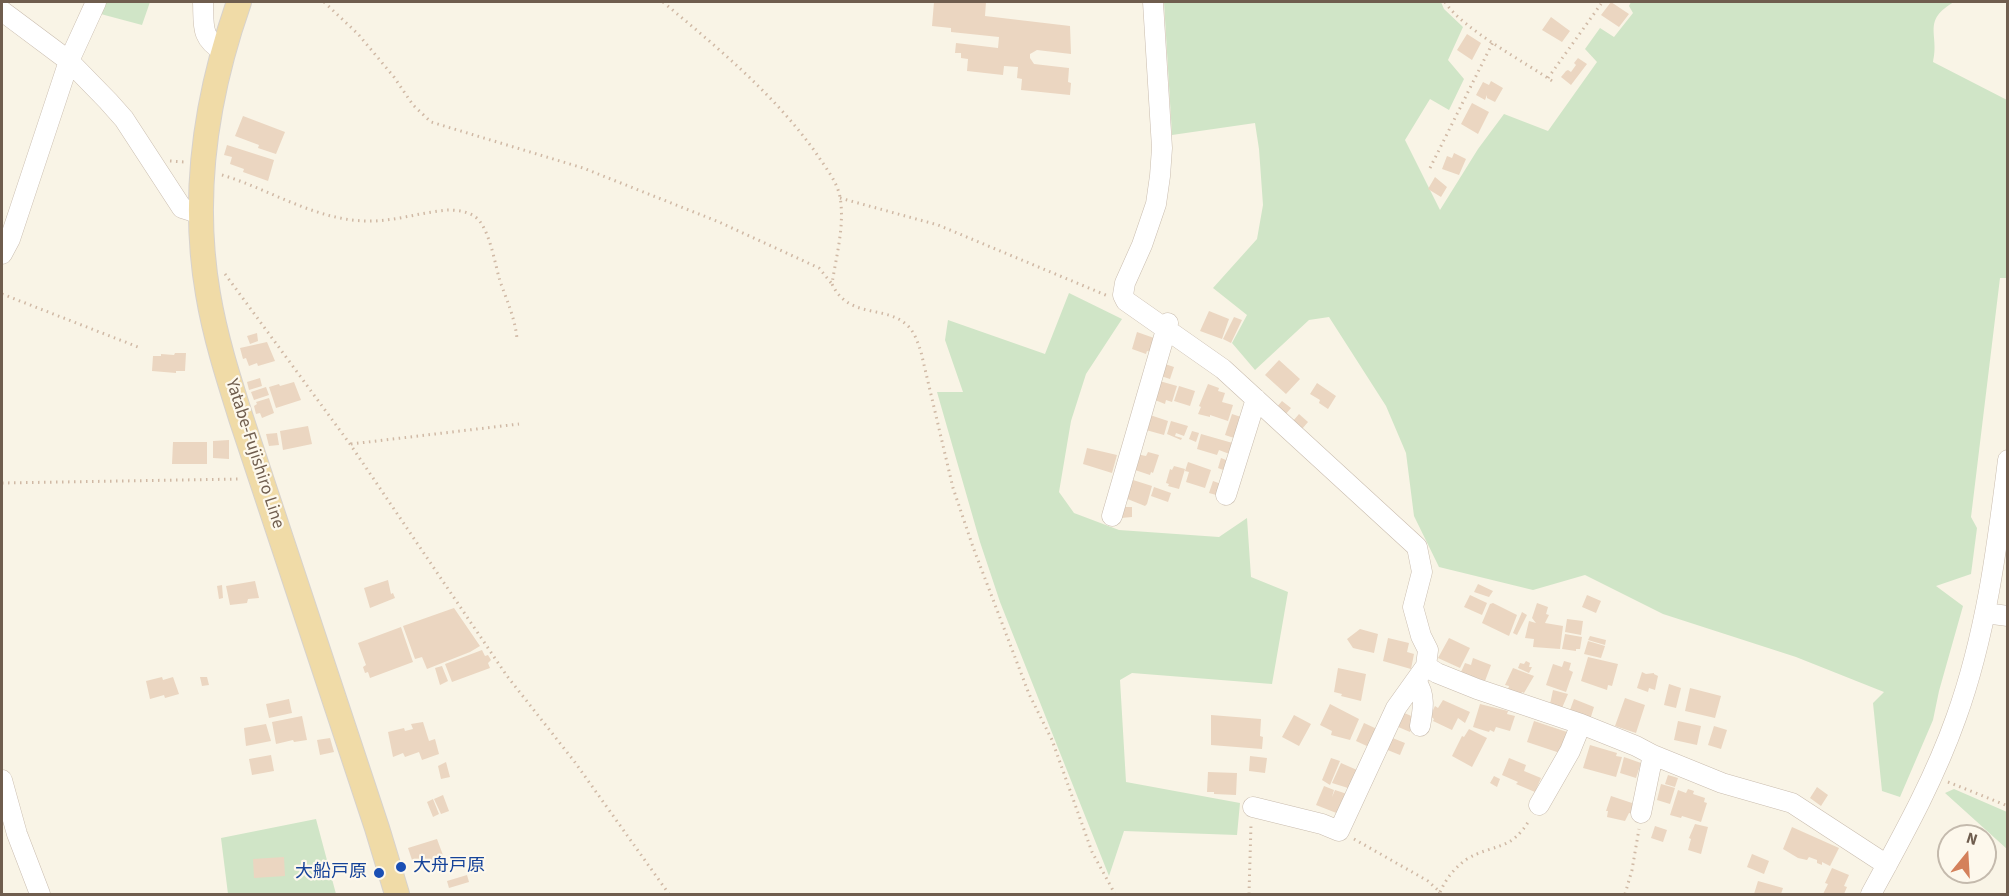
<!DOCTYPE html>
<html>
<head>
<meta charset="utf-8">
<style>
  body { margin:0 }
  #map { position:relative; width:2009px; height:896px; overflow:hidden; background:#f9f4e6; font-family:"Source Sans 3",sans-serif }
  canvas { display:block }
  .frame { position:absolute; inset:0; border:3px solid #6f5d4e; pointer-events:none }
  .north { position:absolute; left:1937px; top:824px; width:60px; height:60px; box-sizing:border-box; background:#fdf8ec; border:2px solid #c4baad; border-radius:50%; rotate:18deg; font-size:16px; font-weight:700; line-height:24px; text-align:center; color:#6f5d4e }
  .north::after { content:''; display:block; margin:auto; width:21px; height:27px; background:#d4815b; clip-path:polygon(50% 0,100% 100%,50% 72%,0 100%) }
</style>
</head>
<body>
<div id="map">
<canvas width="2009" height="896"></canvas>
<div class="frame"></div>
<div class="north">N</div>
</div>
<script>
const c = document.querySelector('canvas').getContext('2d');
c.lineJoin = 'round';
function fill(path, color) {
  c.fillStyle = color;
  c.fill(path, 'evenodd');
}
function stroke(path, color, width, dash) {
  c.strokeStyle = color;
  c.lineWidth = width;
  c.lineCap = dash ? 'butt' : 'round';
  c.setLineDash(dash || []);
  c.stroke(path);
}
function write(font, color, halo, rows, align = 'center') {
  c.font = font + ' "Source Sans 3","Noto Sans JP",sans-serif';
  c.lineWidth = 4.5;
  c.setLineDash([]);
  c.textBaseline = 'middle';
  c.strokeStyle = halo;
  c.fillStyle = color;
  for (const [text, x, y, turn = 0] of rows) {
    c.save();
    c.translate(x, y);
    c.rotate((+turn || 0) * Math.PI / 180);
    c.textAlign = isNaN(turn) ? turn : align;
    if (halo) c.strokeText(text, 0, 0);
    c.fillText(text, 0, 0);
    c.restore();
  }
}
fill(new Path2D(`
  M104,2H150L142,25L97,13Z
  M1164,2H1441L1444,9L1463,27L1448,60L1464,79L1449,110L1430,99L1405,140L1440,210L1478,149L1504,114L1548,131L1597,62L1585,49L1600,28L1614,37L1633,13L1629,6L1631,2H1954C1921,21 1940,34 1933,62L2007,100V278H2000L1971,517L1977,528L1971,574L1936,586L1963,606L1939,691L1933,720L1900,797L1882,791L1873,703L1884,692L1796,657L1663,614L1585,575L1533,590L1439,567L1414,516L1406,453L1386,406L1329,317L1309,320L1255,370L1232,343L1247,315L1213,288L1257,239L1263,205L1259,149L1255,123L1172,135Z
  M1069,293L1122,319L1086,374L1071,421L1059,492L1074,513L1119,530L1219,537L1247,518L1251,577L1288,592L1272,684L1132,673L1120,680L1126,782L1240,803L1237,835L1124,831L1109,876L1000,602L980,542L937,392H963L945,340L948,320L1045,354Z
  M1954,789L2007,812V849L1945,793Z
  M316,819L336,894H228L221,838Z`), '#d0e5c7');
fill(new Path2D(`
  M934,2H986L985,16L1070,26L1071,54L1037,50L1030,54V58L1034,64L1069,68L1068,82L1071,83L1070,95L1021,90L1022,79L1017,78L1018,67L1004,66L1003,75L967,71L968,59L961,58V53H955L956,43L998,48L999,37L951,32V28L932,26Z
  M1611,2L1629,14L1619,27L1601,15Z
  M1551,17L1570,31L1562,42L1542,30Z
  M1467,34L1481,43L1472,60L1457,50Z
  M1578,58L1587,64L1571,85L1561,77L1566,71L1568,70L1571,72L1576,65L1574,63Z
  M1491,81L1503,88L1495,102L1487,98V95L1485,100L1476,95L1483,82L1489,85Z
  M1472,103L1489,112L1478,134L1461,124Z
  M243,116L285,132L276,154L258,148L259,145L235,136Z
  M227,145L274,160L268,181L243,172L244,169L230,164L232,157L224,155Z
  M1454,153L1466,159L1459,175L1442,169L1447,156L1452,158Z
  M1435,177L1447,187L1441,197L1428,189Z
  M1209,311L1229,319L1222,339L1200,331Z
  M1234,317L1242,320L1231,343L1223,339Z
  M1137,332L1154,338L1151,352L1147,351L1146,354L1132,349Z
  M257,333L258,341L250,344L247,336Z
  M267,342L275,361L258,366L257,363L249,366L246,358L243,359L240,348Z
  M175,353H186L185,371H176V373L152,371L153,356H161V354L174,355Z
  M1279,360L1300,379L1286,394L1265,375Z
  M1165,364L1174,367L1170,379L1161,376Z
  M260,378L262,386L249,390L247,382Z
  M1156,380L1177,386L1172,402L1166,400L1165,404L1155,400Z
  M294,382L301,400L276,408L269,387L279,384L280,386Z
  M1317,383L1336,396L1328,409L1319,403L1320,400L1310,394Z
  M1208,384L1219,388L1218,391L1225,393L1222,402L1233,405L1228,421L1210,415V417L1198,414L1201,407L1199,406Z
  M1179,386L1195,391L1190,406L1174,401Z
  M266,387L269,395L254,400L251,392Z
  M269,398L274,413L262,418L260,413L256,414L254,406L257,404L256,402Z
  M1282,401L1291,408L1285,415L1276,408Z
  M1147,414L1168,421L1164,435L1146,430Z
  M1232,414L1244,418L1237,439L1225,435Z
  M1299,414L1308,422L1302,429L1293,421Z
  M1171,421L1188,426L1184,436L1176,433L1175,436L1182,438L1181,440L1167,434Z
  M308,426L312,444L283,450L280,431Z
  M1192,431L1199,433L1196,442L1189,439Z
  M277,433L279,445L269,446L266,434Z
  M1201,434L1236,444L1232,455L1219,450L1217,455L1197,449Z
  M229,440V459L213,458V441Z
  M173,442H207V464H172Z
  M1087,448L1117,455L1112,473L1083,464Z
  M1148,452L1159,455L1153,473L1151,472L1150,475L1132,469L1136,454L1146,456Z
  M1221,458L1231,462L1228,472L1218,468Z
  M1188,462L1211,470L1205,488L1186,482L1189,472L1185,471Z
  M1174,466L1185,469L1179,489L1168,486L1169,484L1166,483L1170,469L1172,470Z
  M1133,480L1152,486L1147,504L1145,506L1125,498L1130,482L1132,483Z
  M1213,481L1224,485L1220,496L1209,493Z
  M1154,487L1171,493L1168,502L1151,496Z
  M1121,507H1132V517L1121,518Z
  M388,580L391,594L393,593L395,598L370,608L364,588Z
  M255,581L259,598L248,599L247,603L230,605L226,586Z
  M1478,584L1493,591L1489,597L1474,592Z
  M222,585L223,598L219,599L217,586Z
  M1470,595L1487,603L1482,615L1464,607Z
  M1587,595L1601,601L1596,613L1582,607Z
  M1493,603L1517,615L1509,636L1482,623L1490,604Z
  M1537,603L1548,607L1546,614L1549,615L1545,623L1563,626L1560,649L1533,647L1534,639L1525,638L1529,621L1536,623L1532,618Z
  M454,608L480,646L470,652L427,669L422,657L415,659L403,626Z
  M1522,612L1527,615L1517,635L1513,633Z
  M1567,619L1583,621L1581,635L1565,632Z
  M401,627L413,662L370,678L368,672L365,673L363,667L366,665L358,643Z
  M1360,629L1378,634L1374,653L1353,648L1347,639Z
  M1565,634L1582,637L1580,649H1576V651L1562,649Z
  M1590,636L1606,640L1605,645L1588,640Z
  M1388,638L1409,643L1407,652L1414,654L1411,669L1383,661Z
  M1449,638L1470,648L1460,668L1438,658Z
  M1588,641L1605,646L1601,658L1584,654Z
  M482,650L485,656L488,655L491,660L488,663L490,668L452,682L445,664Z
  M1588,657L1618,664L1612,686L1608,685L1607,690L1581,681Z
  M1473,658L1491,665L1485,681L1461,672L1465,663L1471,665Z
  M1526,661L1530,663L1529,667H1532L1529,673L1518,668L1520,663L1524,664Z
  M1564,661L1571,663L1569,670L1573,672L1566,692L1546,685L1553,664L1562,667Z
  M442,666L448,681L440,685L435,668Z
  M1338,668L1366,674L1361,701L1341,696L1342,694L1334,692Z
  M1513,668L1534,676L1524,693L1522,692L1521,696L1508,690L1509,686L1505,685Z
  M1642,672L1646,674L1654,673V674L1658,676L1655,690L1649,688L1648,692L1637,688Z
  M162,677L163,680L173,677L179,694L165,698L164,695L150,699L146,681Z
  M200,677H207L209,685L202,686Z
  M1669,684L1681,688L1676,708L1664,705Z
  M1690,688L1721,696L1715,718L1685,711Z
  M1553,690L1568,694L1562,708L1550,704Z
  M1625,698L1645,705L1636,733L1615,726Z
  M289,699L292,713L269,718L266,704Z
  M1574,699L1594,707L1590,720L1570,710Z
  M1443,700L1470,712L1465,723L1458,718L1452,730L1433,721L1434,719L1430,716L1435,706L1438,708Z
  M1330,704L1359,719L1350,740L1331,735L1332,731L1320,725Z
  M1480,704L1508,711L1507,714L1515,716L1510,731L1496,727L1494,732L1490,730L1489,732L1473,727Z
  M1402,712L1416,718L1410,732L1396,726Z
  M1211,715L1261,719L1260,736L1263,737L1262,749L1211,745Z
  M1294,715L1311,724L1299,746L1282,737Z
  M302,716L307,740L294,742L293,740L276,744L272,722Z
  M1534,721L1567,732L1560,753L1527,742Z
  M1678,721L1701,726L1697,745L1674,740Z
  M423,722L429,741L435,739L439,754L422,760L419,752L405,757L403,753L393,757L388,732L404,728L405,731L413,729L411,724Z
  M1364,723L1377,729L1369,747L1356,741Z
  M266,724L271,741L246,746L244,728Z
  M1714,726L1727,730L1721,749L1708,745Z
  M1469,729L1487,738L1472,767L1452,756L1462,736L1464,737Z
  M1390,737L1405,743L1400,755L1385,749Z
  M330,738L334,752L320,755L317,740Z
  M1590,745L1617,753L1616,756L1622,757L1616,777L1583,768Z
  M271,755L274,771L252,775L249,759Z
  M1250,756L1267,758L1265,773L1249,771Z
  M1624,757L1641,763L1636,778L1620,773Z
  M1331,758L1340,761L1330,785L1322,780Z
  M1509,758L1526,765L1524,771L1541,778L1535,792L1516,784L1518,782L1502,775Z
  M446,762L450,777L441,779L438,766Z
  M1341,763L1357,770L1348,788L1332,783Z
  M1208,772L1237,773L1236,795L1214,794V792H1207Z
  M1668,775L1678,778L1675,787L1665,784Z
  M1494,776L1500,779L1497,787L1490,783Z
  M1661,784L1675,788L1670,804L1657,800Z
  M1324,786L1334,790L1332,797L1335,790L1347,794L1339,814L1316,805Z
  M1817,787L1828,795L1821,806L1810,798Z
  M1688,789L1694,791L1693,794L1705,798L1704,802L1707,803L1701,822L1682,816L1681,818L1670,815L1678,790L1686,793Z
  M443,795L449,811L441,814L434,799Z
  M1611,796L1632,803V805L1636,806L1634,814L1629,813L1625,821L1607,817L1608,811H1606Z
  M433,799L439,814L433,817L427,802Z
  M1695,824L1708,827L1701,854L1688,850L1691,839L1689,838Z
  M1655,826L1667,830L1663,842L1651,838Z
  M1792,827L1839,848L1830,866L1822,862V865L1817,863V860L1809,857L1807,860L1798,858L1783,849Z
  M437,839L444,858L419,866L417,861L413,863L408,848Z
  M1752,854L1769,861L1764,874L1747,867Z
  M284,857L285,876L254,878L253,859Z
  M1832,868L1849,875L1844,886L1847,887L1844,894H1823L1828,884L1825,883Z
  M467,875L469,882L449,888L447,881Z
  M1758,881L1783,888L1781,894H1754Z`), '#ebd6c1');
const minor = new Path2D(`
  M203,2C204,25 200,38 223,51
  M1153,2L1162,148L1160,176L1156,204L1142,245L1125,283L1123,295L1126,301L1223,369L1417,547L1422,572L1413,607L1421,636L1428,650L1426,666L1396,708L1339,831L1322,824L1253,807
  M2,11L69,61L108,101L124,119L182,208L201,214
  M2,254L10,239L69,61L96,2
  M1226,495L1256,399
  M1112,516L1168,323
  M1985,613L2008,616
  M1426,666L1437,673L1477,689L1581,724L1636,746L1653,755L1722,783L1792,803L1887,865
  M1416,681C1426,695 1423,710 1420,726
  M2,780L17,834L40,894
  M1539,805L1570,751L1581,724
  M1641,813L1653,755
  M1871,894C1902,837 1934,780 1956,718C1986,635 1997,548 2008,460`);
const major = new Path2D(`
  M239,2C206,96 191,195 208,294C215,336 228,377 241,418L377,828L397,894`);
stroke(minor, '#c9bcae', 21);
stroke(major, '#d7d2cd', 26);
stroke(new Path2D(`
  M324,2L358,34L394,77L413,105L431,122L583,168L719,222L819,268L832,284
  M663,2C718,48 774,94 816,153C825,167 837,181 840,197C845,225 836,257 832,284C849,320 886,304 908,326C915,333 918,343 921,352L953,488L973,547L1029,694L1052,740L1092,852L1115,894
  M1445,2C1462,29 1527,63 1555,83
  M1548,78L1601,4
  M170,161L184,162
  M1430,168L1493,42
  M222,175C269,189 315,220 366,221C393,222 421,212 448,210C459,210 474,212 481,223C491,238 495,264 500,281C507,301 515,318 517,339
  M840,198L938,225L1108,296
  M225,274L350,444L507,676L574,761L669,894
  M2,294L138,347
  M351,444L519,424
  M2,483L241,479
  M1948,782L2008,806
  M1354,839L1428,881L1440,892L1439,894
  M1440,892C1446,879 1455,867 1467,859C1494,843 1511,852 1530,819
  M1249,894L1251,824
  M1625,894L1632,870L1639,829`), '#d0b9a5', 3, [1.5, 4.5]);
stroke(minor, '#fff', 20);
stroke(major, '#f0dba7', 24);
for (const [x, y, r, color] of [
  [401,867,6,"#1a4fb4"],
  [379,873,6,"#1a4fb4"]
]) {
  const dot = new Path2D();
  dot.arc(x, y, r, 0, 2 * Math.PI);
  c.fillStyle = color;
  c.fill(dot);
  stroke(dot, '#fdf8ec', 2);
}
write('18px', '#6f5d4e', '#fdf8ec', [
  ["Yatabe-Fujishiro Line",254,454,72]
]);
write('18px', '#164399', '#fdf8ec', [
  ["大舟戸原",413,867],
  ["大船戸原",367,873,"right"]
], 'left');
</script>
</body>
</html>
